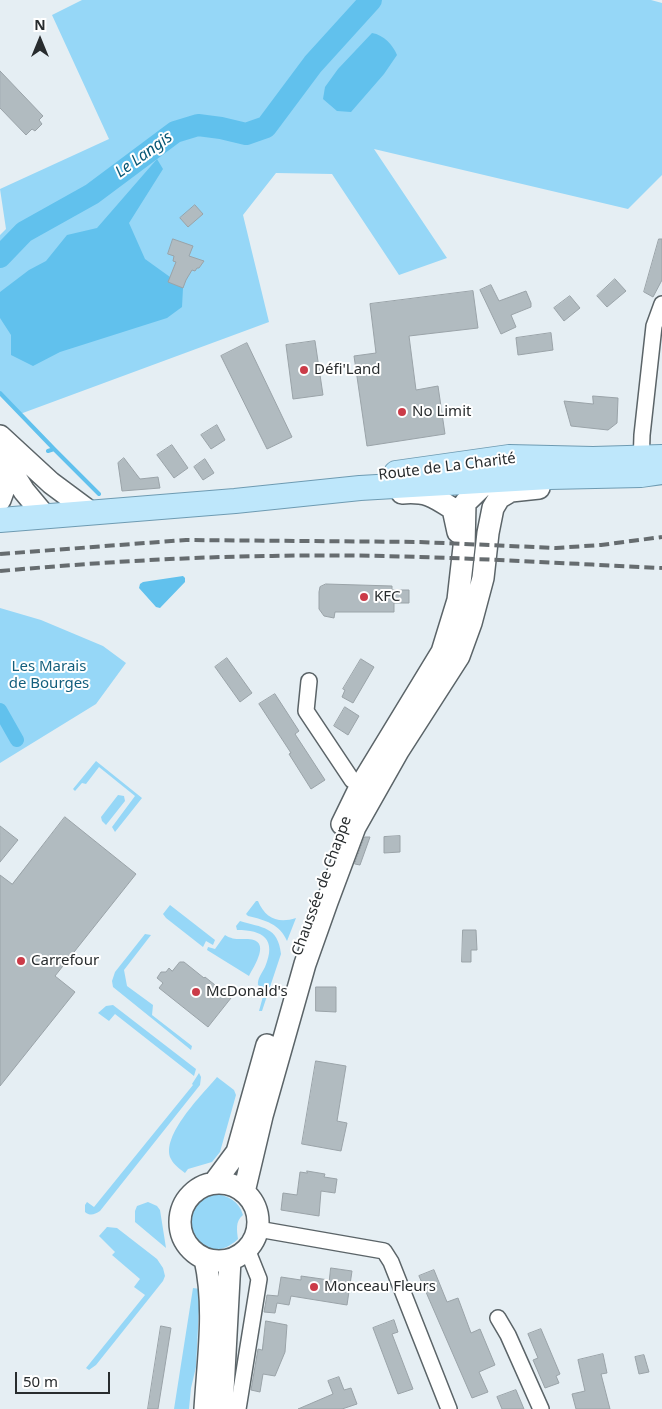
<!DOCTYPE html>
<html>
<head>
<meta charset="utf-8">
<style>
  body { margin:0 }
  #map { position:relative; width:662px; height:1409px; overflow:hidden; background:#e5eef3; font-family:"Noto Sans",sans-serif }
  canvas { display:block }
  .north { position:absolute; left:15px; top:15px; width:50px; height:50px; -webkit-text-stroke:4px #fff; paint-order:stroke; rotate:0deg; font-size:14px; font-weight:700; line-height:20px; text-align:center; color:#282c2e }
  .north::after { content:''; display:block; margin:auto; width:18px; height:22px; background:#282c2e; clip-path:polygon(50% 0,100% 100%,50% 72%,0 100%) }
  .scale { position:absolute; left:15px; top:1372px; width:95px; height:22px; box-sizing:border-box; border:2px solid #282c2e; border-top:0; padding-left:6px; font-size:15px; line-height:18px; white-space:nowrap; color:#282c2e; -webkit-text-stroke:4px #fff; paint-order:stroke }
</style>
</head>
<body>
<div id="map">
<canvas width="662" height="1409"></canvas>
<div class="north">N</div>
<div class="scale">50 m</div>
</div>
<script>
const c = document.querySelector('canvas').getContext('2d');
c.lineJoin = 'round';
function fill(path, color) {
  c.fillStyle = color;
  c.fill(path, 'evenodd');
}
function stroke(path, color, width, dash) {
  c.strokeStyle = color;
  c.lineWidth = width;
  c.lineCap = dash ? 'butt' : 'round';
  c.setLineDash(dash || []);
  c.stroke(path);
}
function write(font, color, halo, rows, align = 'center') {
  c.font = font + ' "Noto Sans",sans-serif';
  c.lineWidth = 4;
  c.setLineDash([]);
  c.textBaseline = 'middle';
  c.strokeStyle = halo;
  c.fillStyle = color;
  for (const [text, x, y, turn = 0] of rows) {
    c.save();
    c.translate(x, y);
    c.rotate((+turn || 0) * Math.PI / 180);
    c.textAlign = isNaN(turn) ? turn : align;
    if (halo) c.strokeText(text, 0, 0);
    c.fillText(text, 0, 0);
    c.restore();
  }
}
fill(new Path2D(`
  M82,0H651L662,3V175L628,209L374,149L447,258L399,275L332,174L276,173L243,215L269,322L20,414L0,392V235L6,229L0,189L109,139L52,15Z
  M0,608L41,620L103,646L126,663L96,704L0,763Z
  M96,761L142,798L115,832L112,827L135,796L99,767L86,784L82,783L75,791L73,789Z
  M118,795L124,796L125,801L106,825L102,821L101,817Z
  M256,901H258C265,918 278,924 296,918L287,941C280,924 265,920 248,916L246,914Z
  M170,905L215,940L213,945L206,941L203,947L166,918L163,914Z
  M240,921C262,928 278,926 281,954L262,1011H259L265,989L258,985C257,979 262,973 265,967C277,939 263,930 237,930L236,926Z
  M145,934L151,935L124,970L127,986L153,1005L152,1015L192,1046L191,1050L113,987L112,981L115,972Z
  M225,935C233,940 238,939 248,939C272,940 254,966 249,976L207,950L208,947L215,949Z
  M113,1005L196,1069L194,1076L115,1014L109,1021L98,1013L106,1006Z
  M199,1073L201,1077L200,1085L100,1211C94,1215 90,1216 85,1212V1205L87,1202L94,1207L193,1085L192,1084Z
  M217,1077L234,1090L236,1095L220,1152L212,1162L188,1169L185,1173C180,1169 174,1165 171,1159C160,1136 203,1094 217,1077Z
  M214,1194C228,1195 239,1201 243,1215C235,1221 237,1231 238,1239C199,1276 161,1206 214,1194Z
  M148,1202L157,1206L160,1210L166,1248L135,1222V1211L137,1206Z
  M107,1227L117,1228L157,1259L163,1268L165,1276L163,1281L96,1365L89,1370L86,1368L145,1295L134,1287L140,1279L112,1255L115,1252L99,1236Z
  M193,1288L200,1289L196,1367L191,1388L189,1409H174Z`), '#96d7f7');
fill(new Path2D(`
  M372,33C384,35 393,45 397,55L384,74L351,112L337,111L323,99L325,87L338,69Z
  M157,159L163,169L129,223L145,259L170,277L169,282L183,288L182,307L167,318L60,352L33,366L11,355V335L0,318V292L29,270L46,261L67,235L97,228Z
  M183,576L185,578V582L160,608L156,607L139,588L140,584L143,582Z`), '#61c1ed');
stroke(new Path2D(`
  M0,393L54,449L48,451
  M54,449L99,494`), '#61c1ed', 4);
stroke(new Path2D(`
  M0,710L17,740`), '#61c1ed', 14);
stroke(new Path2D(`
  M0,257L24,232L92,194L175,132L198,125L221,128L246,134L266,127L313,64L371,0`), '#61c1ed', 22);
const building = new Path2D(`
  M0,71L43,116L39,120L42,124L35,131L32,129L26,135L0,108Z
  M195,205L203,214L188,227L180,218Z
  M173,239L193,246L189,256L204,261L199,268H197L195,271L192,270L186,280L183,288L168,282L176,262L173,261L174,256L168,254Z
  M659,239H662V280L653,297L644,292Z
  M615,279L626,291L607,307L597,296Z
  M491,285L499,301L526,291L531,303V307L511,315L516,327L501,334L480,290Z
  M473,291L478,328L409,336L416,390L438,386L445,434L367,446L354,356L376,353L370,304Z
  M570,296L580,308L564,321L554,308Z
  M551,333L553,350L518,355L516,338Z
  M315,341L323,395L293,399L286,345Z
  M247,343L292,437L267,449L221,356Z
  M593,396L618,398L617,423L608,430L571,426L564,401L593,404Z
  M217,425L225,440L211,449L201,435Z
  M172,445L188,468L174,478L157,455Z
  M124,458L140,479L158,477L160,488L122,491L118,463Z
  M205,459L214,473L203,480L194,467Z
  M326,584L392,586V590H409V603H394V612H335L334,618L324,616L319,609V592L320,587Z
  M227,658L252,693L240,702L215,667Z
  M361,659L374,667L353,703L342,697L345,690L343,689Z
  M275,694L299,731L295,734L325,780L311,789L289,754L291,753L259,704Z
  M345,707L359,716L348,735L334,726Z
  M65,817L136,874L55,976L75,992L0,1086V875L12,884Z
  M0,826L18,840L0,862Z
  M400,836V852L384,853V837Z
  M365,837H370L360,865L355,864Z
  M463,930H476L477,950H471V962H462Z
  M180,962H184L204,978L205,977L215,985V995L224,992L231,998L208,1027L159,988L163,983L157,978L161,972H166L169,968L172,971Z
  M316,987H336V1012L316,1011Z
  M316,1061L346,1066L337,1121L347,1123L341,1151L302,1144Z
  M307,1171L325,1174L324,1177L337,1179L335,1193L321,1191L319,1216L281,1210L283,1193L297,1195L300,1172L307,1173Z
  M331,1268L352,1271L347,1305L291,1296L289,1305L277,1303L275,1313L264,1312L267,1295L278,1296L281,1277L301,1280V1276L329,1280Z
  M434,1270L447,1302L458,1298L471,1333L480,1329L495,1365L479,1372L488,1392L472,1398L419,1276Z
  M394,1320L398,1332L392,1334L413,1389L398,1394L373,1328Z
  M266,1321L287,1325L285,1352L275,1376L263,1374L260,1392L251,1390L258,1349L262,1350Z
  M161,1326L171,1328L164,1372L158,1409H148Z
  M541,1329L560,1374L556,1376L559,1383L545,1388L533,1360L538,1358L528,1334Z
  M603,1354L607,1373L601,1374L610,1409H576L572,1394L585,1391L578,1360Z
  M644,1355L649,1372L639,1374L635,1357Z
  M339,1377L344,1390L351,1388L357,1404L342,1409H298L333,1394L328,1381Z
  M516,1390L524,1409H502L497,1397Z`);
fill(building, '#b1bbc0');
stroke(building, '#9aa3a8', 1);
const street = new Path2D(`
  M641,466L642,435L654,326L662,304
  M309,681L306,711L352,780L361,785
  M258,1229L384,1251L391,1262L449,1409
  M498,1318L508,1335L541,1409
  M238,1409L259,1279L247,1249`);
const secondary = new Path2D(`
  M0,436L51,483L90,512
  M0,452L24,491L44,515
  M402,493C426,491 433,496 453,509L458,532
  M0,500L8,478L5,460
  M342,824L361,785L442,652L458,600L464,547L465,503L494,475
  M180 1222a39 39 0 1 1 78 0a39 39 0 1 1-78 0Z
  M214,1183L237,1152L267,1045
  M244,1192L262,1116L305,964L327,902L355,827L398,751L459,656L471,623L483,578L488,533L493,508L499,498L511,491L539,488
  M205,1259C216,1308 208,1359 205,1409
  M222,1409L230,1260`);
const primary = new Path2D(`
  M396,473L509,457L593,459L662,457
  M0,520L235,501L360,488L549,477L641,475L662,472`);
stroke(street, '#5b6468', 18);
stroke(secondary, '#5b6468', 24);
stroke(primary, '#6e9bb2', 26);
stroke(street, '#fff', 15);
stroke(secondary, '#fff', 21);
stroke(primary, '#bee7fb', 24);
stroke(new Path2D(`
  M0,554L186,540L420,542L556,548L601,545L662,537
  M0,571C91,563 181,557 272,556C402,553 532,562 662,568`), '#666c6f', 4, [10, 5]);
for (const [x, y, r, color] of [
  [304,370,5,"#cb3b48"],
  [402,412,5,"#cb3b48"],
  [364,597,5,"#cb3b48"],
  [21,961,5,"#cb3b48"],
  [196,992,5,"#cb3b48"],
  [314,1287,5,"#cb3b48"]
]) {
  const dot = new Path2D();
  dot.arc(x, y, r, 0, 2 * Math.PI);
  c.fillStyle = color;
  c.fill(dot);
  stroke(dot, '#fff', 2);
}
write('15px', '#282c2e', '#fff', [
  ["Défi'Land",314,370],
  ["No Limit",412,412],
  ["KFC",374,597],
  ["Carrefour",31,961],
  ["McDonald's",206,992],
  ["Monceau Fleurs",324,1287]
], 'left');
write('15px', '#282c2e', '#fff', [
  ["Route de La Charité",447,467,-7],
  ["Chaussée de Chappe",322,886,-70]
]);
write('15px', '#135f7d', '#fff', [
  ["Les Marais",49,667],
  ["de Bourges",49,684]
]);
write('italic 16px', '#085876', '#fff', [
  ["Le Langis",144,155,-36]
]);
</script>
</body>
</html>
